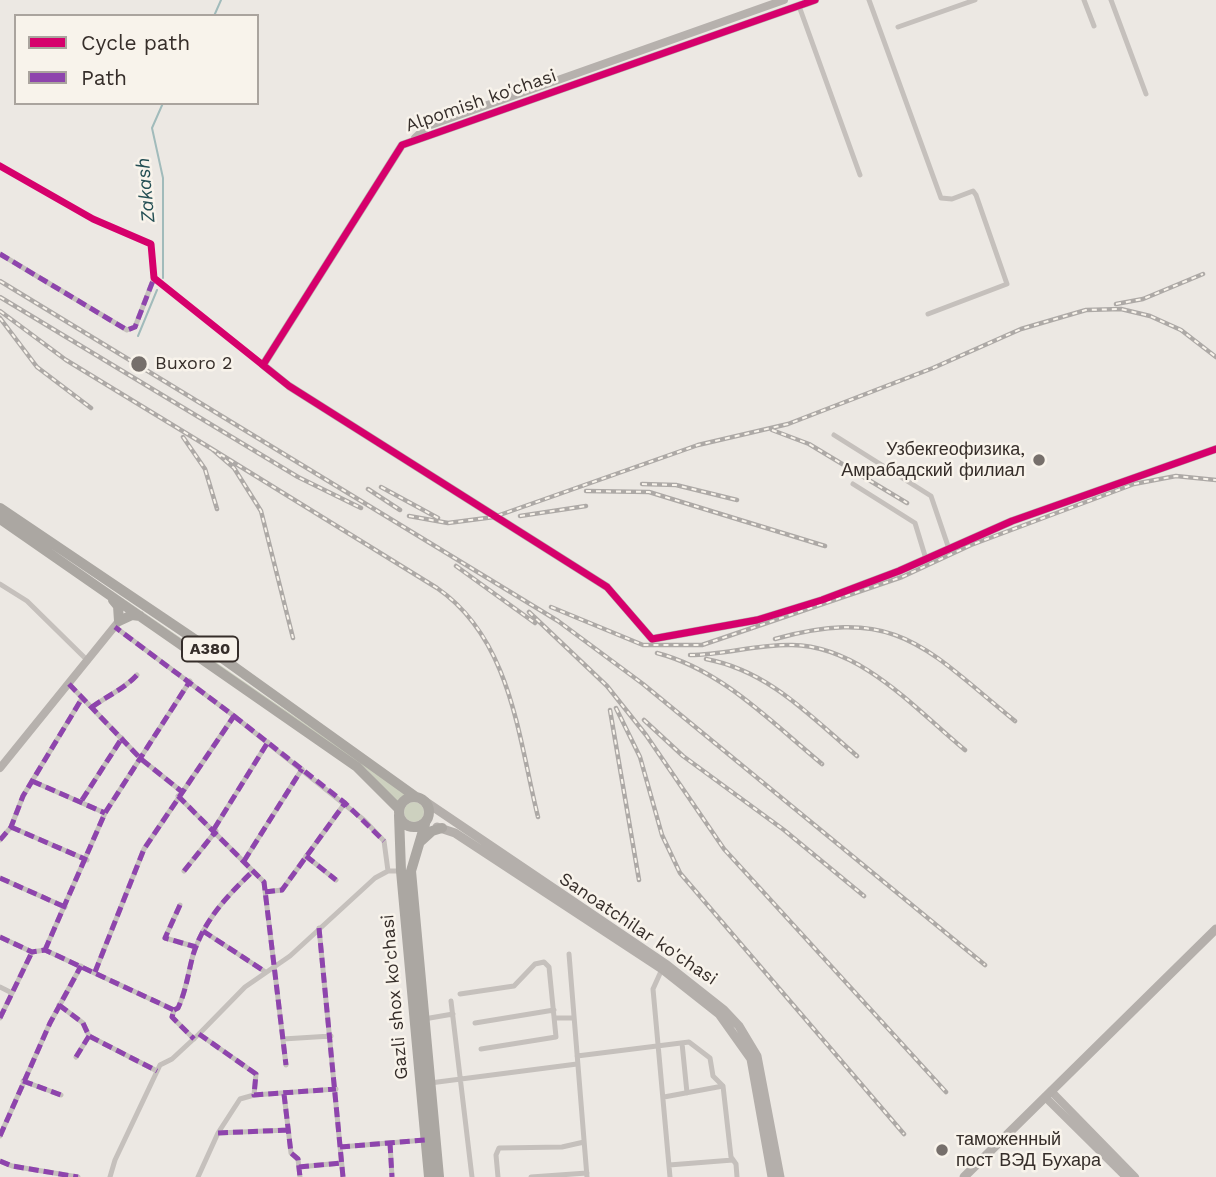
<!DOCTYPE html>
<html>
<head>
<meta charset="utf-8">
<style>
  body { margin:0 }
  #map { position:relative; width:1216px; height:1177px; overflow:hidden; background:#ece8e3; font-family:"Work Sans",sans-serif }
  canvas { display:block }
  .legend { position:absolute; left:14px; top:14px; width:245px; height:91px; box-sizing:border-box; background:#f8f3eb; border:2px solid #aaa49e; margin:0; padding:9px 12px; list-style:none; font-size:21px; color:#362e2a }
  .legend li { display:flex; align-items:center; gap:14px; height:35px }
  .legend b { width:35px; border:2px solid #aaa49e }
</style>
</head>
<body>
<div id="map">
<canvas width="1216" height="1177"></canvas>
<ul class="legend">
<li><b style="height:9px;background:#d6006c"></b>Cycle path</li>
<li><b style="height:9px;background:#8e44ad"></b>Path</li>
</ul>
</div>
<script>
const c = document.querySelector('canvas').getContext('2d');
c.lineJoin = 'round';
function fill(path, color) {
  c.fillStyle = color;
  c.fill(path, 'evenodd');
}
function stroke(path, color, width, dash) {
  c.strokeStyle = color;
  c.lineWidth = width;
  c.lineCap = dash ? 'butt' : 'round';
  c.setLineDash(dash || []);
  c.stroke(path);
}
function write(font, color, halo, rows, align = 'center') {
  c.font = font + ' "Work Sans",sans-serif';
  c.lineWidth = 5;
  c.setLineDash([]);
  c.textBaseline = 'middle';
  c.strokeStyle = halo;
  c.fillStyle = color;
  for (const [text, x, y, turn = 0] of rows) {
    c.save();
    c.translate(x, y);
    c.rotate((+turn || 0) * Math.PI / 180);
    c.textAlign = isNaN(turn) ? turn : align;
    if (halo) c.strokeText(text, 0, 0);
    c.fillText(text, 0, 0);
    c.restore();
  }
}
fill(new Path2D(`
  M101,583L407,794L397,802L366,769Z
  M404 812a10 10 0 1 1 20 0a10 10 0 1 1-20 0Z`), '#cdd1bf');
stroke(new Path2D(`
  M214,16L221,0
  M163,103L152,128L163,178V278
  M138,336L157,290`), '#a1bbbb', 2);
stroke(new Path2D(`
  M869,0L941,198L952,199L973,191L976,195L1007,284L928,314
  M1084,0L1094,26
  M1111,0L1146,94
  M799,6L860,175
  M898,27L975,0
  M0,166L93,219L151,244L154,278L263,365
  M0,254L127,330L135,327L154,278
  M834,435L931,496L949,549
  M853,484L915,523L926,559
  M0,584L27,601L88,661
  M69,684L141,759L181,791
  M92,707C107,696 124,689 137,675
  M234,716L364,820L384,841L388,871
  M32,781L105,813
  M178,796L264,882L286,1065
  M82,800L122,738
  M11,827L87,860
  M214,829L268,742
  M0,840L11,827L23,796L81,700
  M306,856L336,880
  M244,861L302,769
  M184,871L216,831
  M0,878L65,907
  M265,892L282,890L345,803
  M180,905L165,938L196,947
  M319,928L343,1177
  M203,931L264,971
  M0,937L32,952L45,950L174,1010L172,1017L194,1039
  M45,950L105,813L190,681
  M569,954L587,1177
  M662,969L653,989L670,1177
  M95,972L144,849L234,716L115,627
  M0,987L12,993
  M460,994L514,986L535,964L544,962L549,967L556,1037L481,1049
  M451,1001L472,1177
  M59,1005L83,1023L89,1036L157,1071
  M174,1010L178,1008C186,991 188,974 193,955C204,920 227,896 253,871
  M0,1018L32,952
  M556,1018H574
  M424,1019L453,1014
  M475,1023L554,1010
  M199,1034L256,1074L254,1095L336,1089
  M283,1039L331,1036
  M682,1043L687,1093
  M577,1056L689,1042L710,1058L713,1076L723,1086L731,1157L736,1164L737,1177
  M76,1057L89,1036
  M23,1081L61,1095
  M430,1083L577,1064
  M284,1094L291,1153L298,1159L300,1177
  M664,1097L723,1086
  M218,1133L288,1130
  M0,1136L50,1023L81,966
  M390,1143L392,1177
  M340,1147L425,1140
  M0,1161L12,1166L78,1177
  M669,1165L733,1160
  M299,1167L341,1163
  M110,1177L115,1160L160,1065L172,1059L199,1034L245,987L290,956L375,878L388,871H401
  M198,1177L218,1133L240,1099L254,1095
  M498,1177L496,1155L499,1148L562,1147L584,1142
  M531,1177L587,1173`), '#c5c0bc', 5);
stroke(new Path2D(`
  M815,0L402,145L263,365L289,386L607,587L652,639L757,620L822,600L899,571L1012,521L1216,449
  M415,138L428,126L784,0
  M0,768L119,621
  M1051,1091L1135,1177
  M1045,1097L1126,1177`), '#b6b1ad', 8);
stroke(new Path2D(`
  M426,802L667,965L724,1010L739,1026L757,1056L780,1177
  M437,827L455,833L662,969L719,1014L751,1059L772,1177
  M964,1177L1216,929`), '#b4afab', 9);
stroke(new Path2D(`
  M0,508L215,653L416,797
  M0,519L357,767L399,809
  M113,600L118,606L119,621L132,615L140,616
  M399 812a15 15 0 1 1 30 0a15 15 0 1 1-30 0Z
  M399,815L401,871L429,1177
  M425,824L411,871L439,1177
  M421,841L432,831L442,828`), '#aba7a2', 10);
const rail = new Path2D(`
  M0,281L558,621L643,684L985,965
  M0,297L298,477L361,508
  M1116,304L1143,299L1203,274
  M0,311L66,360L212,449L234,468L261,511L293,638
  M0,318L37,367L91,408
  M772,430L809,444L907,503
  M183,437L205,469L217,509
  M212,449L437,588C511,639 518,736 538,817
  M642,484L676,485L737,500
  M381,487L438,518
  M368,489L400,510
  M586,491L649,492L825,546
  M409,516L448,523L494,517L698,445L788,424L933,368L1021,329L1086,310L1121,309L1150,316L1181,330L1216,357
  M520,516L586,506
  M456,566L535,623
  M551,607L643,645H702L902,577L971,545L1134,484L1176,476L1216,480
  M529,612L607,686L646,735L724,849L946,1092
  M775,639C898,605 926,649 1015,721
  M657,653C722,670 771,722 822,764
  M690,655C724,655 758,644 792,645C861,646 915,709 965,750
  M706,659C769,671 810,716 857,756
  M616,708L640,757L662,835L680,873L904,1134
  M610,710L639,880
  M644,720L683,756L784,830L864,896`);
stroke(rail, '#ada9a6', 4.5);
stroke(rail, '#f8f3eb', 2, [5]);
stroke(new Path2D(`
  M0,254L127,330L135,327L154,278
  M69,684L141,759L181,791
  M92,707C107,696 124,689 137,675
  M234,716L345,803L384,841
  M32,781L105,813
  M178,796L264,882L286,1065
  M82,800L122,738
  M11,827L87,860
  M214,829L268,742
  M0,840L11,827L23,796L81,700
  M306,856L336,880
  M244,861L302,769
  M184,871L216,831
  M0,878L65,907
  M265,892L282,890L345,803
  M180,905L165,938L196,947
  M319,928L343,1177
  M203,931L264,971
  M0,937L32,952L45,950L174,1010L172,1017L194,1039
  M45,950L105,813L190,681
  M95,972L144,849L234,716L115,627
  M59,1005L83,1023L89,1036L157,1071
  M174,1010L178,1008C186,991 188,974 193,955C204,920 227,896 253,871
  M0,1018L32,952
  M199,1034L256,1074L254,1095L336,1089
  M76,1057L89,1036
  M23,1081L61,1095
  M284,1094L291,1153L298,1159L300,1177
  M218,1133L288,1130
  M0,1136L50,1023L81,966
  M390,1143L392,1177
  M340,1147L425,1140
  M0,1161L12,1166L78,1177
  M299,1167L341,1163`), '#8e44ad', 5, [10, 5]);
stroke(new Path2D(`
  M0,166L93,219L151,244L154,278L289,386L607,587L652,639L757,620L822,600L899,571L1012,521L1216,449
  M263,365L402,145L815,0`), '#d6006c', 7);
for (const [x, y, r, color] of [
  [139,364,9,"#766f6b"],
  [1039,460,7,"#766f6b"],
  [942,1150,7,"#766f6b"]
]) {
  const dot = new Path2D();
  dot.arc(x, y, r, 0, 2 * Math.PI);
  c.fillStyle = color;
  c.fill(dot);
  stroke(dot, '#f8f3eb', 2.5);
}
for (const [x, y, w] of [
  [210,649,56]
]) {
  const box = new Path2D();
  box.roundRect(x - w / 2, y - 12.5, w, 25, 5);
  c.fillStyle = '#f8f3eb';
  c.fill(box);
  stroke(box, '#362e2a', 2);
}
write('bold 16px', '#362e2a', null, [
  ["A380",210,649]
]);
write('18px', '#362e2a', '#f8f3eb', [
  ["Alpomish ko'chasi",481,101,-19],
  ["Sanoatchilar ko'chasi",638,929,34],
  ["Gazli shox ko'chasi",395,997,-95]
]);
write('18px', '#362e2a', '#f8f3eb', [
  ["Buxoro 2",155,364],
  ["Узбекгеофизика,",1025,450,"right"],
  ["Амрабадский филиал",1025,471,"right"],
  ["таможенный",956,1140],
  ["пост ВЭД Бухара",956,1161]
], 'left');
write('italic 19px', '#244f54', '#f8f3eb', [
  ["Zakash",146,190,-95]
]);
</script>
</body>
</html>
